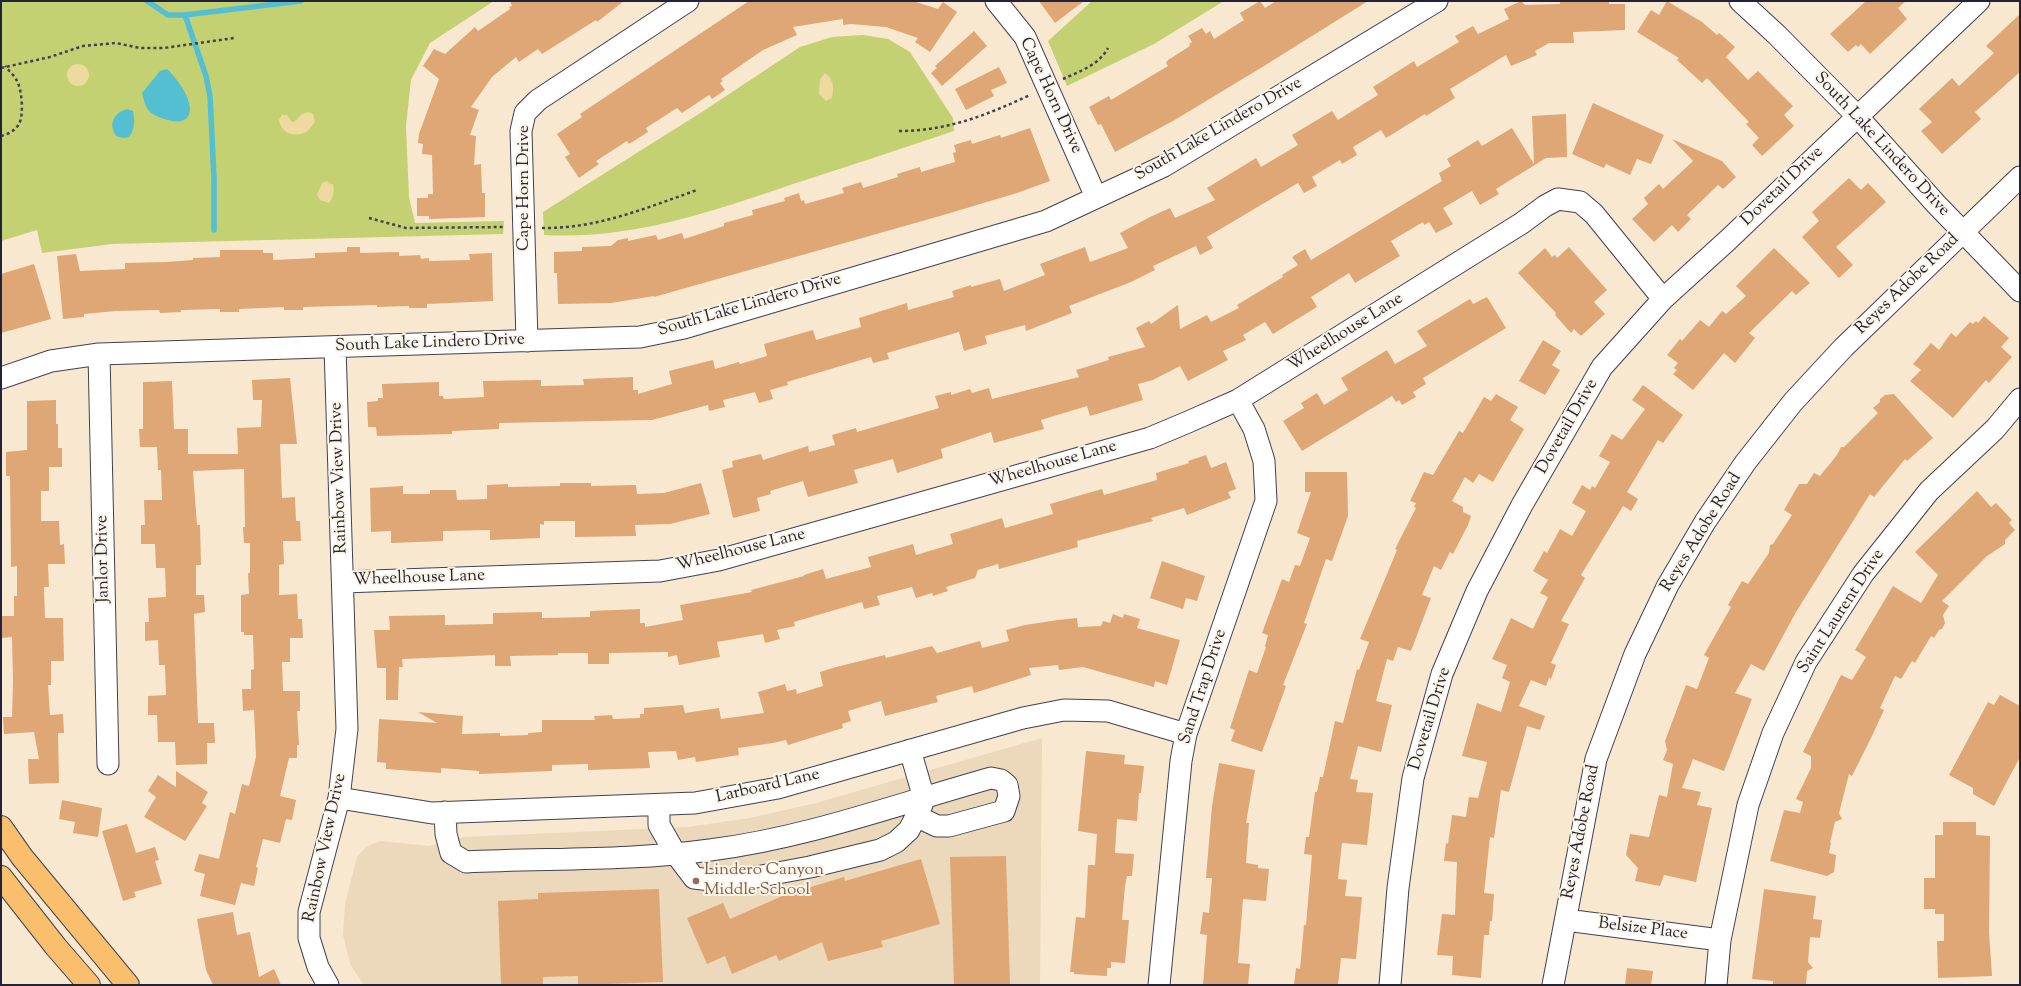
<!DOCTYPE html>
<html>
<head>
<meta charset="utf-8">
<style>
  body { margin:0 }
  #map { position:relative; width:2021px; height:986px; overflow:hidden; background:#f8e8d0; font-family:"Sorts Mill Goudy",serif }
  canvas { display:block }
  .frame { position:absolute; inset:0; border:2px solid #22223b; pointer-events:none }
</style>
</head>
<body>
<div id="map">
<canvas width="2021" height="986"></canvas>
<div class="frame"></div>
</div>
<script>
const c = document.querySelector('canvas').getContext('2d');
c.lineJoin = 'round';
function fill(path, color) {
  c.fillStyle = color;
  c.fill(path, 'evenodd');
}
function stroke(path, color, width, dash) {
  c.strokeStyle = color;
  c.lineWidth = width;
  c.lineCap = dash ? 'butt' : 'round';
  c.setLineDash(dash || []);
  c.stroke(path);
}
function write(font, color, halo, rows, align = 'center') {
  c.font = font + ' "Sorts Mill Goudy",serif';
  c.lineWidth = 4;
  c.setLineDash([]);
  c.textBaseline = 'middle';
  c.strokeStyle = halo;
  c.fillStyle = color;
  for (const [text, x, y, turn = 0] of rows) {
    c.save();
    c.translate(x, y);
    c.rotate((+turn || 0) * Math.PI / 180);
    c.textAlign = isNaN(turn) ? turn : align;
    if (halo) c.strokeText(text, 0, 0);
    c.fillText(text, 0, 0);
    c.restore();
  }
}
fill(new Path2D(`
  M1042,738L1040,985H364L351,966L343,935L345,904L357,857L366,847L380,841L429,846L464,837L688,827L750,818L816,803Z`), '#ecd8ba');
fill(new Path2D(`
  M1,1H494L430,43L411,80L406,126L409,197L415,223L504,221L503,234L112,244L42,253L37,230L1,241Z
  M1092,1H1224L1154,44L1067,86L1048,41Z
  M863,35L888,39L910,52L953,118L954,131C898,150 842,168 787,186C708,213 629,240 544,235L543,212L705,110L800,47L832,37Z`), '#c4d172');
fill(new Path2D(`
  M67 75a11 11 0 1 1 22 0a11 11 0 1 1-22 0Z
  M825,73C834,79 834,88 832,98L826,101L819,94L820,79Z
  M308,112L313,114L315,122C312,125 310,130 306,132C294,138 281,133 279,120L282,115H287L292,122H294L302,114Z
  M327,181L329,184H333C335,189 333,199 329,203L320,200L317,195L322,183Z`), '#eeda9e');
fill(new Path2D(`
  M167,69C176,77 198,105 187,118C180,126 158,118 151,113C145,108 144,100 142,93L160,71Z
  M127,109L133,111C135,120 135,130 129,137L123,138L116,136C108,123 114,113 127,109Z`), '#55bfd2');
stroke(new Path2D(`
  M147,1L168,15H185L301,1
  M185,15L206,76L210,96L214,178V230`), '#55bfd2', 5.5);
fill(new Path2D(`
  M510,1H624L597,22L596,20L542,54L538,49L519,62L516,57L492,77L471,107L479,110L470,135L476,136L474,165L481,164L482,193H485V217L429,219V216H417V198H428V194H433L432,155L422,154L423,144L418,143L419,134L439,79L423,66L434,49L445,54L475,27L478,31L510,9L509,7L512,6Z
  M749,1H913L938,9L943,2L957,12L930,52L915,42L918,38L886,27L851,24L843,25V19L793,27L797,35L763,50L721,79L723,81L720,83L725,90L712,99L709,95L682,113L677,108L646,128L648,132L629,144L627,141L596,161L599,164L579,178L565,157L570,154L557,134L582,117L580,114Z
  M1039,1H1084L1055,23Z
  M1260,1L1265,8L1276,1H1368L1264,66L1173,121L1115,152L1101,124L1098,125L1089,107L1109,96L1111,100L1168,66L1166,63L1168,60L1190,46L1189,44L1192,42L1188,36L1202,28L1206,34L1210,31L1214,39L1244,20L1240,13Z
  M1521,1L1525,5L1560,4V1H1609V4H1625V30L1573,32L1574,43H1549L1535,51L1537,55L1511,66L1506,55L1450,89L1455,98L1426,116L1425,114L1386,138L1381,130L1353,147L1357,155L1342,164L1340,160L1312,177L1317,186L1304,193L1298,183L1207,237L1213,248L1200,255L1196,246L1153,266L1155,270L1131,282L1069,306L1072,313L1026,331L1025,325L985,336L987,344L964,351L959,332L887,353L889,359L873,363L871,357L787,382L788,385L770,390L773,399L759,403L755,392L723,400L725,407L709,411L708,405L652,420L499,423V429L452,431V434L377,436L376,427H368L367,402L378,401V398H383L382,384L439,382V396H443L444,399L484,397L483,381L541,380V386L584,385L583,379L633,377V390H638V394L672,384L669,371L713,360L715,369L739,362L740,364L767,356L764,344L813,330L816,340L861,327L859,318L907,303L908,310L954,297L952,291L971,285V287L1000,279L1004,291L1045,275L1040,264L1085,247L1090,262L1128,248L1120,233L1150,217L1170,208L1175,218L1215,200L1207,188L1256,158L1261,167L1298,145L1292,135L1332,111L1338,120L1378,95L1373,87L1414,61L1417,67L1459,42L1455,36L1473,26L1478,34L1509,19L1504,9Z
  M1667,1L1702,22L1717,35L1719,33L1725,38L1735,47L1726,57L1748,80L1758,71L1793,106L1784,115L1794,126L1762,156L1752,145L1759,138L1746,124L1749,122L1707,78L1702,83L1677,60L1679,58L1637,32L1651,10L1659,15Z
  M1866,1H1906L1898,8L1907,19L1870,54L1861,44L1858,47L1856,45L1848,52L1830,34Z
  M2020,14V72L1975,112L1981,119L1942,154L1921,131L1932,122L1919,109L1952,78L1959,86L1994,53L1986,46Z
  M974,31L987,46L942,86L931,73L937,68L935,66Z
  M999,67L1007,83L991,90L994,96L966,110L955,89Z
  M1593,103L1664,135L1651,164L1637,159L1630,175L1606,164L1604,168L1572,154Z
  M1566,114L1567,157L1546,158L1496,189L1499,194L1480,205L1472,191L1443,208L1453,224L1436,233L1429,222L1424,225L1423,222L1391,241L1400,256L1355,283L1349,273L1311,297L1317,307L1273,334L1265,322L1243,335L1246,340L1223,351L1228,360L1188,381L1180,366L1153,380L1138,384L1143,400L1090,416L1087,406L1041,420L1044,429L994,443L991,432L941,449L943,458L897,473L893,459L875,464L854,470L858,483L808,497L803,481L770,491L771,494L757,498L760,511L733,518L722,470L733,467L732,461L761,454L763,460L808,446L809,452L835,445L832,435L856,428L857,432L939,408L935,396L951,392V395L970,389L972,393L989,388L992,399L1079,377L1076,370L1109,360L1108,357L1145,347L1136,328L1149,321L1151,324L1178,305L1180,329L1207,315L1211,322L1239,308L1237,305L1283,277L1282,275L1298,265L1292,257L1305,249L1311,260L1442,181L1439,173L1451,166L1447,159L1478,140L1482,146L1512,128L1534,164L1532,116Z
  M1030,128L1050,181L1017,193L940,216L654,297V296L611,303L558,304L557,273H554V252L582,251V247L611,246L618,240L628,238V241L656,235L658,240L682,233L684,239L724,226V223L753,215L752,210L785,201L784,198L799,193L801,201L804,200L805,204L844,193L842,188L861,182L863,188L898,177L897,174L920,167L921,172L955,162L953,153L956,152L954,145L971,140L972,144L1000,135L1001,138Z
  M1672,139L1722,161L1736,177L1723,189L1718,185L1687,215L1691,219L1678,232L1672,225L1654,242L1632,219L1648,204L1644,198L1659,184L1663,189L1693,161Z
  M1849,178L1861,190L1868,183L1886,202L1836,247L1853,265L1839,278L1802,237L1819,221L1812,212Z
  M347,247H360V253L399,252V256L420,255L421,259L429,258V261L470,260L469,254L492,253L493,301L427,304V308H409V306L377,307V305L303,307V310H284V307L239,309V312H220V309L181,310V312L160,313L159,310L116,311L84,314V317L63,319L57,256L76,254L80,271L125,269V263L166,262L193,260V258L220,257V250H263V253H273V260L315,258V253L347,252Z
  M1569,247L1607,290L1594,302L1605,314L1581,336L1574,329L1571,333L1555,315L1556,313L1518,273L1545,248L1552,257L1555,255L1557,258Z
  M1774,248L1810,283L1796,295L1792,291L1749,333L1755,338L1735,363L1724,353L1693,390L1673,374L1677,370L1674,368L1678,363L1667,355L1680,339L1682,341L1700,320L1709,327L1722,311L1726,314L1746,296L1736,286Z
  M34,264L51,319L1,333V274Z
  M1487,297L1506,328L1423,378L1426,384L1413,392L1416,397L1402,405L1399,400L1396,402L1392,396L1302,451L1283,421L1304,408L1301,403L1317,393L1324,405L1348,390L1341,378L1387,350L1395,364L1427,346L1417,331L1470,299L1473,304Z
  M1984,316L2009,338L2001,347L2012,357L1989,383L1986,380L1953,418L1910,381L1921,370L1913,364L1931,343L1939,350L1951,333L1956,337L1970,322L1973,324L1976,321L1978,323Z
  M1543,340L1561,351L1552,365L1560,370L1545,395L1519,381Z
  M290,378L297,444H280L282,498L295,497L296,521H300L301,541H283L284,564L279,565V595L297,594L298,619H302L303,638H290V662H282L283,691H300V711H297L299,745H297V758H289L280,796L296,800L292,820L286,819L280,843L263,839L256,867L258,868L254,886L241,883L235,905L200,896L205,874L194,871L199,854L219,859L230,812L235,814L242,784L249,786L256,757L254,710L243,711L242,689H251V670L254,669L253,635H244V632H241V595L249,594L248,573H250V543H244L243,527H245L244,469L193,471L197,525H200L201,565H196V595H204L205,612L194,614L198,723H214L215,743H207V764L176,765L175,742H158L157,715H148V696L166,695L165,665H159L158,640L145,641V622H149L148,598L166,597L165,568H156L155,544H141V525H145L144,500H162L161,470H158L157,447H140L139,429H143V382L172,381L174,429H188V454H238L237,428L261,427L262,400H253L252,380Z
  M1643,385L1683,415L1663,443L1658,440L1627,492L1638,499L1631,511L1623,506L1581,575L1585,578L1561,621L1569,624L1551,663L1556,665L1551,679L1549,678L1546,686L1531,680L1519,706L1545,716L1540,730L1527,726L1509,792L1501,790L1494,838L1490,837L1484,893L1494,894L1492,921H1490L1489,935H1484L1481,978L1452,975L1453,956L1437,955L1442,914L1455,915L1457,862L1444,861L1446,843L1448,844L1452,815L1466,817L1469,797L1478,798L1487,762L1462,756L1477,703L1501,712L1510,682L1502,678L1507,665L1492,659L1501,640L1511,618L1533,629L1548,597L1540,593L1548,580L1533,571L1544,551L1547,553L1560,529L1572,536L1586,511L1572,503L1582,485L1590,490L1592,486L1595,488L1610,462L1599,456L1612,434L1622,440L1645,409L1632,400Z
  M1496,394L1518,407L1510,420L1524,429L1493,482L1479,474L1473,483L1465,477L1452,501L1463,507V512L1471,516L1468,525L1453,554L1450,552L1441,570L1434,566L1422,595L1431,598L1411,651L1398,647L1393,661L1387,659L1376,701L1392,705L1381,752L1358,746L1350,779L1358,780L1356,792L1373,793L1367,845L1342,843L1338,879L1347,880L1345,896L1362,897L1356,959L1341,958L1338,985H1294L1296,968L1300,969L1304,925H1306L1312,855L1304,854L1306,837H1309L1315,792H1317L1320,777H1323L1335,721L1343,723L1357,669L1359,670L1369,642L1360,639L1397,550L1395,549L1416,508L1414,507L1416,503L1410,501L1424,472L1433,475L1459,431L1463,433L1484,397L1491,401Z
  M1894,394L1933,438L1907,461L1905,459L1874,497L1870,494L1796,612L1764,671L1751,664L1735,693L1752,699L1724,771L1693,759L1682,788L1701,792L1697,805L1712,808L1696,882L1664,875L1660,886L1635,881L1638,868L1626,855L1630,834L1649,837L1659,795L1667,797L1673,764L1663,760L1667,750L1665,741L1686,685L1697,689L1709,658L1704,655L1731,607L1728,605L1742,581L1748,584L1769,553L1770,545L1773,544L1792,515L1784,510L1799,484H1807L1814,473L1820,476L1837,455L1841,447H1844L1878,413L1873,408L1880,402V399L1885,395Z
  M56,400V424H58V448H62V467H49V491H41V521H59L60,545L64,544L65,564H48L49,587H44L45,618H63L64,661H51V685H48L50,715L63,714L64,733H58L59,783L29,784L28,759H39L34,732L4,734L3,717H12L13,681L12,637L1,638V616H14V596H17V566L11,567L10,476H6V452L27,450V401Z
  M1206,455L1211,468L1226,462L1236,489L1228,492L1231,498L1187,515L1184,508L1151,518L1153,521L1077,541L1078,547L1046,556L999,569L998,564L978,570L975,578L946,587L948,591L933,596L932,593L916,598L912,587L877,596L880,605L864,609L862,602L794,622L795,626L777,630L780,639L765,643L763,634L717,642L720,657L679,665L677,655L668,657V652L609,653V664H588V653H558V655L510,656L511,666H495V655L402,659L403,667H399L398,700H386V668H377L374,630H390L389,616L445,615V625L493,624V613L542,612V618L590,617V611L640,609V623H645V627L683,620L680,605L752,592L751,590L804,576V575L823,569L826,579L871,567L868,557L913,544L916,555L953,544L950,534L1002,518L1005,528L1053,514L1050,504L1102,489L1104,495L1157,480L1156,473L1189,463L1188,461Z
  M1305,472H1347L1348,516L1332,561L1326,559L1304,623L1307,624L1283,685L1286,686L1262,752L1231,741L1235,730L1230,728L1249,670L1257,673L1266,647L1265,646L1268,635L1262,633L1282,579L1289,582L1295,565L1300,566L1310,538L1297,533L1311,492H1305Z
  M560,483H591V486L636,485L637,494L664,493L701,483L710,514L670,524L635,525L636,536L575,537V521H544V525L540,524V538L490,540V530L443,531V541L391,543V531L371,532L370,488L403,486V494H430V490H456L457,500L487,499V485L508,484V487L560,486Z
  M1977,491L1991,507L1996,503L2012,520L2009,523L2015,530L2005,540V544L1987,556L1942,601L1949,606L1943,615L1945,623L1942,629L1939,630L1934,638L1931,636L1915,663L1912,661L1901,679L1895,676L1880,708L1884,710L1872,736L1852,776L1849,774L1839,813L1842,819L1835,822L1830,843H1831L1829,853L1836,855L1834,872L1827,876L1770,861L1784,810L1800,813L1803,802L1796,799L1811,768V756L1803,752L1841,675L1852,680L1866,657L1855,650L1893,586L1921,603L1938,575L1915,552Z
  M1162,561L1205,576L1197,601L1186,598L1183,609L1150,598Z
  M1113,614L1123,618L1124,614L1140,619L1137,628L1180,640L1167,685L1155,681L1154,687L1083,667L1059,670L1058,665L1029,668L1031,675L974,693L972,686L936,696L938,702L885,716L881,701L848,711L851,721L842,724L843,728L788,745L786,740L773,743L738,748L739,755L696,762L695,757L678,760L676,751L648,752L650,768L588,770V764L552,765V771L479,774V771L441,768V773L386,769V763L377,762L379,719L437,723L418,712L463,716L462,734L500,733V736L528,735V733L542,732V720H595L594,716L612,715L613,719L640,718V714H644V708L683,705L685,713L719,708L721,719L764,713L758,692L785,684L787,691L796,689L797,694L823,686L820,672L836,667L885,655L886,658L932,646L937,653L980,641L982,648L1009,641L1006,630L1025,625L1058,620L1077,618L1078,627L1101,626L1103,621L1110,623Z
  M2000,695L2020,706V757L1994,806L1973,794V788L1949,775L1988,702L1994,705Z
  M1086,751L1125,755L1124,764L1144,766L1141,793H1139L1137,821L1117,819L1115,853L1134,854L1132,876H1127L1125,886L1122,920H1129L1125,963L1111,962V968H1107V976L1074,974V972H1070L1076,917L1085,918L1088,865H1095L1097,834L1078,831Z
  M1219,763L1255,770L1246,823H1249L1246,863L1258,865V868L1269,869L1266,901L1243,899L1238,963L1250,964L1248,985H1203L1207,935L1200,934L1203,912L1209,913L1212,878H1206L1212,806Z
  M176,771L208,792L202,803L207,806L185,841L144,817L156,797L148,791L158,775L176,787Z
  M62,800L102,808L98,837L73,833L75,822L59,819Z
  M1943,822H1976V835L1990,836L1989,932L1992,976L1938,978L1937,941H1944V914H1935V909H1924V878H1935V835H1943Z
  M127,824L136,853L155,847L159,860L155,861L162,884L134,892L136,897L123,901L102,831Z
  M1006,856L1010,985H954L950,857Z
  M921,859L940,924L881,941L883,947L828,961L822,942L779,961L776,955L732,974L725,956L707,964L687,918L723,903L730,919L787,894L844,877L845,881Z
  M659,889L663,982L578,985V976L543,977V985H501L498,901L538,899V893Z
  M1764,889L1816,896L1813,919L1822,920L1820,938L1810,937L1808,962L1813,968L1807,971L1806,985H1773V981L1752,979Z
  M233,912L237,935L250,932L259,977L274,969L281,985H213L206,970L197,919Z
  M1627,968L1653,971L1651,985H1625Z`), '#dfa775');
const minor = new Path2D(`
  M996,1L1025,37L1096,197
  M1740,1L1777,35L1857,116L1936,204L2020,291
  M527,341L521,131L525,113L538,100L688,1
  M99,354L108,764
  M1,378L51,361L99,354L640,337L684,328L1046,221L1164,166L1437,1
  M343,582L660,571L719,560L1150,438L1188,422L1238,400L1522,223L1545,206L1558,199L1580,202L1594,214L1663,299
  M339,798L432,813L695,803L778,788L1023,718L1064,710L1108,711L1186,734
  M659,805V825L675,853L694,878L729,882L810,867L880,850L896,842L909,830L922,805L921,788L910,750
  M445,812L446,834L451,853L466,862C548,858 629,861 710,850C806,838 898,804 991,778L1001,780L1007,785L1009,796L1004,811L949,826H937L916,816
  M1566,920L1720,940
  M328,985L318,967L309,938V912L339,798L347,729L335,347
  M1159,985L1181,761L1186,734L1266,501L1264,461L1254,429L1238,400
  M1390,985L1398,888L1413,778L1442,674L1477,591L1522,505L1602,367L1663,299L1728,240L1979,1
  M1553,985L1596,759L1635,654L1668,585L1705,522L1745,463L1793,402L1843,348L2020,177
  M1716,985L1720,940L1748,805L1773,733L1806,662L1863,574L1910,515L1929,491L1995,429L2020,399`);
const major = new Path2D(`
  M1,827L22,857L128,985
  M1,877L56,947L89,985`);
stroke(minor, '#424051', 23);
stroke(major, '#424051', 24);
stroke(new Path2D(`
  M1,68L50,57L83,46L116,43L140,48H164L234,38
  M1063,79C1080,71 1099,65 1108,48
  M899,131C947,131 987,115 1030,95
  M1,136C8,134 15,131 19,124C24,115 22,90 17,81C15,76 9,71 5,66
  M369,218L406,228L505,227
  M542,228C596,229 646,208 697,190`), '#424051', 2.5, [3, 3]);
stroke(minor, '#fff', 21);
stroke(major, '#f9bf6d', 22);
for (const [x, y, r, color] of [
  [696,881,4,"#8d6e63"]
]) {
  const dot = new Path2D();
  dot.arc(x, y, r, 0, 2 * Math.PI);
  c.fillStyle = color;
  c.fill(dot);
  stroke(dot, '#fcf5e5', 1.5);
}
write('17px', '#22223b', '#fcf5e5', [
  ["Cape Horn Drive",1050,96,65],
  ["South Lake Lindero Drive",1219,130,-30],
  ["South Lake Lindero Drive",1881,145,47],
  ["Dovetail Drive",1783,187,-44],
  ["Cape Horn Drive",525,188,-90],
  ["Reyes Adobe Road",1908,285,-44],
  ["South Lake Lindero Drive",750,306,-16],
  ["Wheelhouse Lane",1346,333,-32],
  ["South Lake Lindero Drive",430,344,-2],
  ["Dovetail Drive",1568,427,-60],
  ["Wheelhouse Lane",1053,465,-16],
  ["Rainbow View Drive",340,478,-92],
  ["Reyes Adobe Road",1702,533,-58],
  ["Wheelhouse Lane",741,551,-14],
  ["Janlor Drive",104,559,-91],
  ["Wheelhouse Lane",419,579,-2],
  ["Saint Laurent Drive",1842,612,-57],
  ["Sand Trap Drive",1204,687,-72],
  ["Dovetail Drive",1431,719,-73],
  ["Larboard Lane",768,787,-13],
  ["Reyes Adobe Road",1582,832,-79],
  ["Rainbow View Drive",326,848,-78],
  ["Belsize Place",1643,930,7]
]);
write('17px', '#785e54', '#fcf5e5', [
  ["Lindero Canyon",704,871],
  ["Middle School",704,891]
], 'left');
</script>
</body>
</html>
